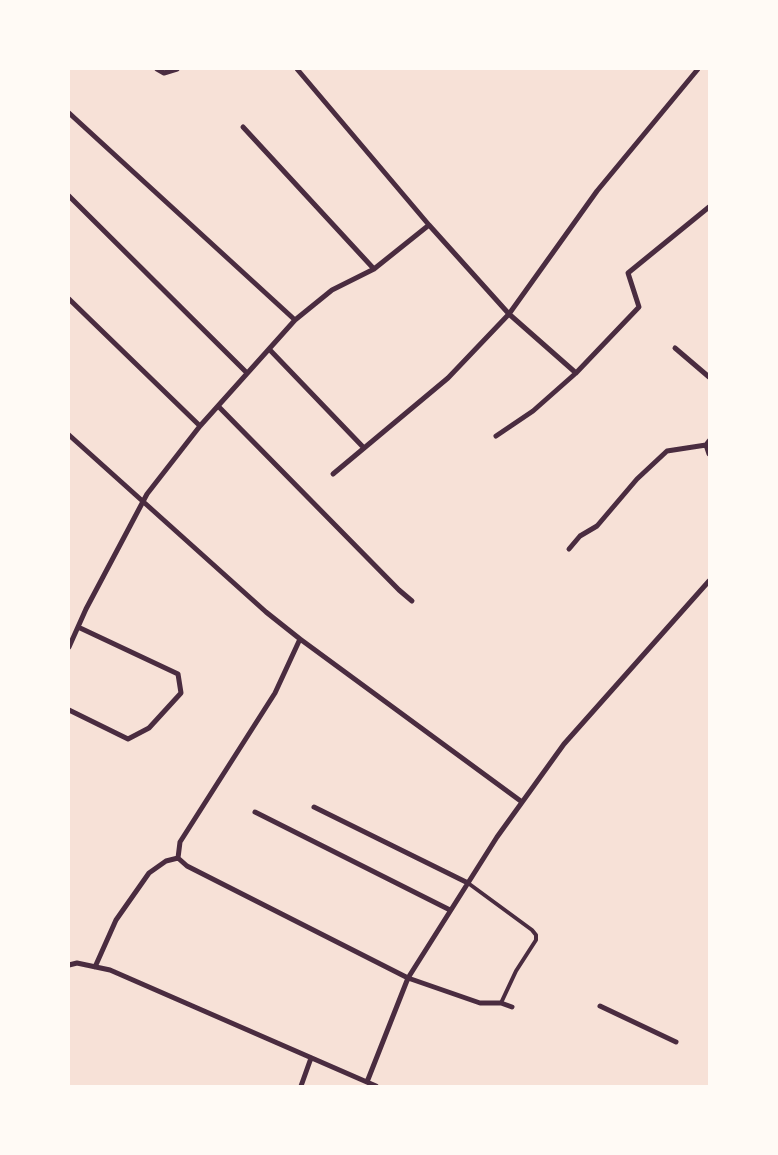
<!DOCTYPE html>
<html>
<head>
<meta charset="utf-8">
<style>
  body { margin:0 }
  #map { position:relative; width:778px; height:1155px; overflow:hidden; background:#f7e1d7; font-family:Inter,sans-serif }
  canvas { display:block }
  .frame { position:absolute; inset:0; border:70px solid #fffaf5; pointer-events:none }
</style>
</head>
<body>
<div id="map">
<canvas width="778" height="1155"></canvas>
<div class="frame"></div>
</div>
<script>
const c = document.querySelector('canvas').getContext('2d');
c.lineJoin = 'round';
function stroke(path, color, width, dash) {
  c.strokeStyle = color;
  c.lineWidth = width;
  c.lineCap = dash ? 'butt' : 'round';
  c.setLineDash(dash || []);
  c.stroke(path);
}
stroke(new Path2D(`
  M468,883L532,930L536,935V940L516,971L501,1003`), '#4a2c40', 4);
stroke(new Path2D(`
  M157,69L164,73L177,69
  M297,69L429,225L509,314L576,373
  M69,113L295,320
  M243,127L374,269
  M69,196L247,373
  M69,299L200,426
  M675,348L709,377
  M269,349L364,448
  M218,406L399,590L412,601
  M69,435L266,612L300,639L275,693L180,842L178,858L187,866L408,978L480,1003H501L512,1007
  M496,436L533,411L576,373L639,307L628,273L709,207
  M709,441L706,445L709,454
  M333,474L448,378L509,314L597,191L698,69
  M569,549L580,536L597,526L637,479L667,451L706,445
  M300,639L522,802
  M69,647L86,609L147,494L200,426L295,320L332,290L374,269L429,225
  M69,710L128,739L149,728L181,693L178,674L78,627
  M314,807L468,883
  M255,812L450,910
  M69,965L77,963L110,970L376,1086
  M95,967L116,920L149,873L166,861L178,858
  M600,1006L676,1042
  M367,1082L408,978L497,837L564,744L709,581
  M301,1086L311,1058`), '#4a2c40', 5);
</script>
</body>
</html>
